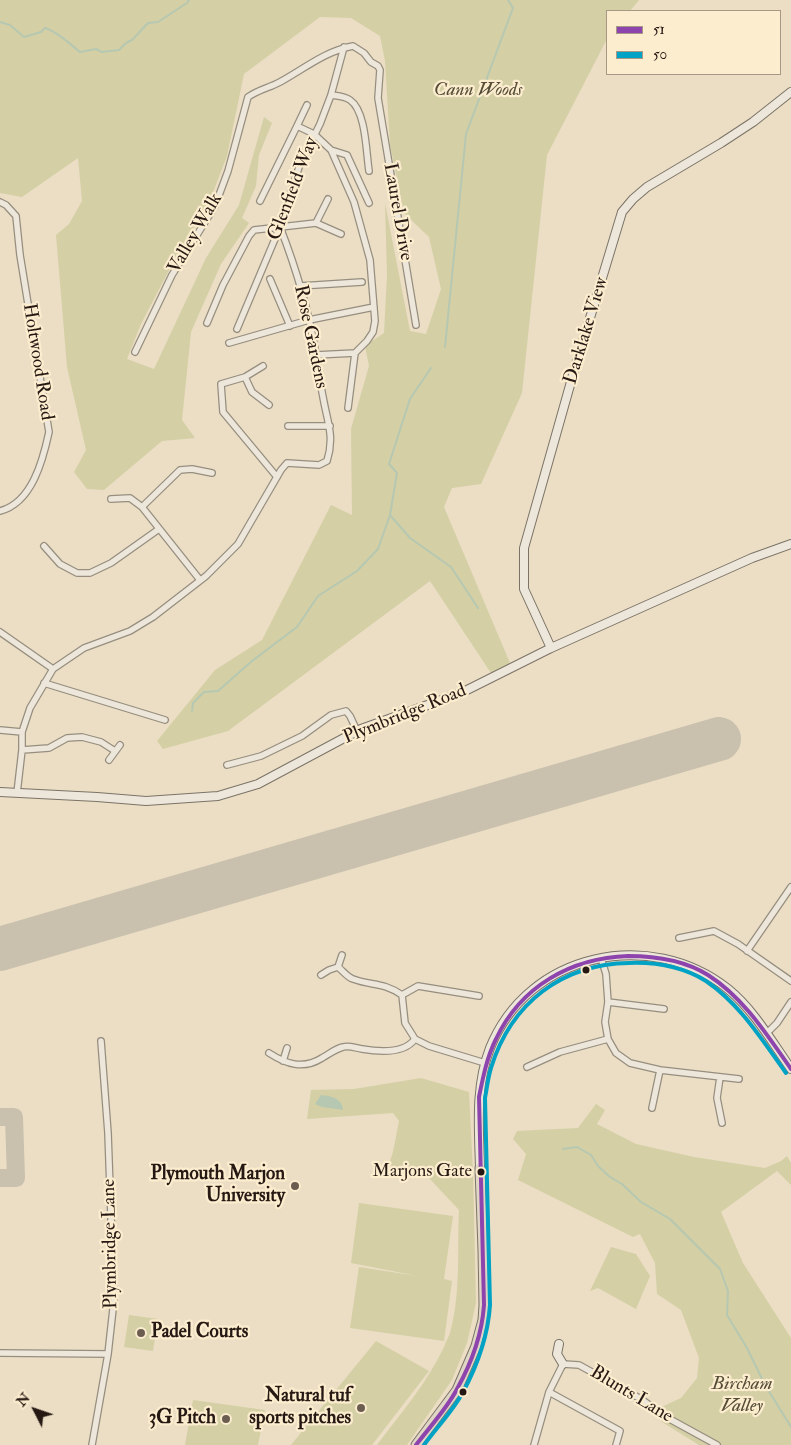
<!DOCTYPE html>
<html>
<head>
<meta charset="utf-8">
<style>
  body { margin:0 }
  #map { position:relative; width:791px; height:1445px; overflow:hidden; background:#ebdec4; font-family:"IM FELL Double Pica",serif }
  canvas { display:block }
  .legend { position:absolute; left:606px; top:10px; width:175px; height:65px; box-sizing:border-box; background:#fcedcf; border:1px solid #a69884; margin:0; padding:6px 9px; list-style:none; font-size:15px; color:#261913 }
  .legend li { display:flex; align-items:center; gap:10px; height:25px }
  .legend b { width:25px; border:1px solid #a69884 }
  .north { position:absolute; left:10px; top:1385px; width:50px; height:50px; -webkit-text-stroke:4px #fcedcf; paint-order:stroke; rotate:311deg; font-size:14px; font-weight:700; line-height:20px; text-align:center; color:#261913 }
  .north::after { content:''; display:block; margin:auto; width:18px; height:22px; background:#261913; clip-path:polygon(50% 0,100% 100%,50% 72%,0 100%) }
</style>
</head>
<body>
<div id="map">
<canvas width="791" height="1445"></canvas>
<ul class="legend">
<li><b style="height:6px;background:#8e44ad"></b>51</li>
<li><b style="height:6px;background:#02a2c5"></b>50</li>
</ul>
<div class="north">N</div>
</div>
<script>
const c = document.querySelector('canvas').getContext('2d');
c.lineJoin = 'round';
function fill(path, color) {
  c.fillStyle = color;
  c.fill(path, 'evenodd');
}
function stroke(path, color, width, dash) {
  c.strokeStyle = color;
  c.lineWidth = width;
  c.lineCap = dash ? 'butt' : 'round';
  c.setLineDash(dash || []);
  c.stroke(path);
}
function write(font, color, halo, rows, align = 'center') {
  c.font = font + ' "IM FELL Double Pica",serif';
  c.lineWidth = 4.5;
  c.setLineDash([]);
  c.textBaseline = 'middle';
  c.strokeStyle = halo;
  c.fillStyle = color;
  for (const [text, x, y, turn = 0] of rows) {
    c.save();
    c.translate(x, y);
    c.rotate((+turn || 0) * Math.PI / 180);
    c.textAlign = isNaN(turn) ? turn : align;
    if (halo) c.strokeText(text, 0, 0);
    c.fillText(text, 0, 0);
    c.restore();
  }
}
fill(new Path2D(`
  M0,0H639L630,11H607V39L547,155L522,393L481,484L452,488L444,507L510,663L491,673L430,581L228,731L163,749L157,741L215,670L262,640L331,505L352,515L351,429L369,366L365,346L384,333L387,275L385,203L410,331L426,334L441,289L429,237L404,213L390,145L385,61L380,36L351,18L320,17L244,74L227,156L209,203L177,255L141,324L127,359L154,369L206,258L239,205L264,117L272,123L259,155L256,186L242,218L249,223L221,264L191,332L182,420L195,438L162,441L104,490L87,489L74,472L86,450L67,367L56,235L69,224L82,201L78,158L22,197L0,193Z
  M421,1078L469,1092L473,1173L476,1303L467,1343L452,1380L407,1445H377C401,1413 427,1383 444,1347C446,1341 450,1335 451,1329C461,1290 457,1250 459,1210L428,1177L404,1176L389,1164L393,1152L399,1121L393,1113L307,1119L311,1090L354,1089Z
  M596,1104L605,1110L597,1124L636,1144L694,1157L765,1168L781,1161L787,1156L791,1163V1185L777,1171L721,1212L743,1263L791,1338V1445H699L662,1422L657,1409L681,1398L697,1378L699,1358L681,1310L657,1294L655,1263L640,1234L633,1237L518,1180L526,1154L513,1139L517,1131L578,1128Z
  M359,1203L453,1216L444,1279L452,1281L444,1341L350,1328L359,1267L418,1276L351,1263Z
  M611,1247L636,1254L650,1276L636,1309L598,1288L590,1291Z
  M129,1315L158,1319L153,1351L124,1347Z
  M376,1341L429,1371L372,1445H291Z
  M193,1400L265,1410L258,1445H185Z`), '#d4cfa5');
fill(new Path2D(`
  M321,1095C331,1096 342,1098 343,1110L322,1107L315,1104Z`), '#b6c8b1');
stroke(new Path2D(`
  M0,22L10,25L24,37L41,32L45,28C58,32 70,44 80,52L96,49L102,52L119,50L126,43L132,40L148,23L158,22L187,3L189,0
  M445,347L466,134L513,8L508,0
  M390,515L410,538L451,567L478,608
  M192,711L193,703L204,692L218,691L252,661L297,627L318,596L357,571L378,549L390,515L397,473L389,464L410,399L431,368
  M563,1149L577,1147L591,1155L598,1166L610,1177L622,1184L641,1202L670,1219L720,1269L728,1291L727,1315L747,1348L765,1385L791,1427`), '#b6c8b1', 2);
stroke(new Path2D(`
  M0,1117H14L16,1178H0`), '#c9c0ae', 18);
stroke(new Path2D(`
  M0,949L719,739`), '#c9c0ae', 44);
const street = new Path2D(`
  M331,95C337,96 344,96 350,100C366,111 366,151 369,171
  M297,126L307,105
  M331,150L347,155L369,203
  M260,201L297,126L314,134L331,150L354,202L370,260L375,321L373,332L367,341L355,353L316,355
  M0,202L6,205L16,216L20,255L49,432C43,460 32,503 0,511
  M316,223L341,234
  M270,279L290,326
  M300,286L362,282
  M207,323L223,285L249,236L254,230L316,223L328,199
  M237,329L280,227L300,164L320,124L331,95L344,47
  M229,343L309,320L374,307
  M135,352L172,275L215,206L228,171L248,97C260,89 269,88 280,82C304,69 325,51 353,46L364,53L371,62L378,66L380,70L378,98L416,325
  M263,366L245,377L221,384L223,412L277,477
  M245,377L252,392L269,405
  M348,408L355,353
  M288,426H330
  M111,499L130,498L142,507L200,580
  M142,507L180,470L192,469L212,473
  M44,546L60,564L77,573H90L111,563L159,529
  M0,632L53,669
  M44,683L165,720
  M0,730L22,732
  M22,750L49,748L67,738L82,737L101,742L115,751
  M109,760L120,745
  M227,765L261,756L302,736L331,715L346,711L350,716L357,731
  M17,793L22,750V732L30,708L53,669L84,648L130,631L153,617L206,576L238,544L281,470L287,463L319,465L327,461C335,436 327,421 323,397C320,383 319,369 316,355C309,312 296,268 280,227
  M679,938L714,931L738,944L791,981
  M747,951L791,887
  M601,958L606,974L608,1002L605,1022L608,1039L616,1053L630,1063L660,1070L739,1079
  M338,967L342,955
  M321,975L329,970L338,967C343,971 347,977 353,979C372,986 383,982 402,995L405,1023L415,1039L429,1046L485,1063
  M402,995L418,986L479,996
  M608,1002L664,1009
  M766,1034L777,1023L791,1002
  M269,1053C286,1064 303,1070 322,1058C329,1054 335,1049 343,1047C349,1045 355,1048 362,1049C379,1052 404,1054 415,1039
  M283,1061L287,1048
  M527,1067L560,1052L608,1039
  M720,1077L717,1098L722,1123
  M652,1108L660,1070
  M0,1353L108,1354
  M549,1392L620,1431L616,1445
  M92,1445L108,1354L114,1300L108,1133L101,1041
  M534,1445L549,1392L563,1364L579,1365L641,1399L666,1417L717,1445`);
const secondary = new Path2D(`
  M551,648L524,589V548L574,371L622,212L633,199L647,187L721,143L753,122L791,92
  M0,792L97,797L146,801L218,796L258,784L361,729L461,693L551,648L752,558L791,544
  M480,1168C479,1127 475,1087 490,1048C528,953 650,927 728,989C754,1010 772,1042 791,1069
  M559,1344L557,1354L563,1364`);
const primary = new Path2D(`
  M416,1445L457,1390L476,1346L483,1320L484,1305L483,1250L480,1168`);
stroke(street, '#968e7f', 8);
stroke(secondary, '#7b7366', 10);
stroke(primary, '#7b7366', 11);
stroke(street, '#ede6da', 5.5);
stroke(secondary, '#ede6da', 8);
stroke(primary, '#e0d6c5', 9);
stroke(new Path2D(`
  M416,1445C429,1428 448,1407 457,1389C471,1364 482,1334 484,1305L479,1097C483,1077 487,1057 496,1039C521,986 571,958 628,956C656,956 684,960 708,975C744,998 767,1035 791,1069`), '#8e44ad', 4);
stroke(new Path2D(`
  M424,1445C436,1428 453,1411 463,1392C477,1366 488,1335 490,1305L485,1098C487,1088 488,1077 491,1068C511,1003 562,964 629,963C656,962 683,967 706,981C740,1004 762,1040 786,1073`), '#02a2c5', 4);
for (const [x, y, r, color] of [
  [586,970,4.5,"#261913"],
  [481,1172,4.5,"#261913"],
  [295,1186,5,"#6b5e51"],
  [141,1333,5,"#6b5e51"],
  [463,1392,4.5,"#261913"],
  [361,1408,5,"#6b5e51"],
  [226,1419,5,"#6b5e51"]
]) {
  const dot = new Path2D();
  dot.arc(x, y, r, 0, 2 * Math.PI);
  c.fillStyle = color;
  c.fill(dot);
  stroke(dot, '#fcedcf', 2);
}
write('18px', '#261913', '#fcedcf', [
  ["Marjons Gate",472,1172]
], 'right');
write('italic 19px', '#554c37', '#fcedcf', [
  ["Cann Woods",478,91],
  ["Bircham",742,1385],
  ["Valley",742,1407]
]);
write('19px', '#261913', '#fcedcf', [
  ["Glenfield Way",294,189,-69],
  ["Laurel Drive",397,212,80],
  ["Valley Walk",196,234,-60],
  ["Darklake View",587,331,-73],
  ["Rose Gardens",310,337,78],
  ["Holtwood Road",37,362,81],
  ["Plymbridge Road",405,715,-22],
  ["Plymbridge Lane",111,1244,-91],
  ["Blunts Lane",631,1395,31]
]);
write('bold 19px', '#261913', '#fcedcf', [
  ["Plymouth Marjon",285,1175],
  ["University",285,1197],
  ["Padel Courts",151,1333,"left"],
  ["Natural tuf",351,1397],
  ["sports pitches",351,1419],
  ["3G Pitch",216,1419]
], 'right');
</script>
</body>
</html>
